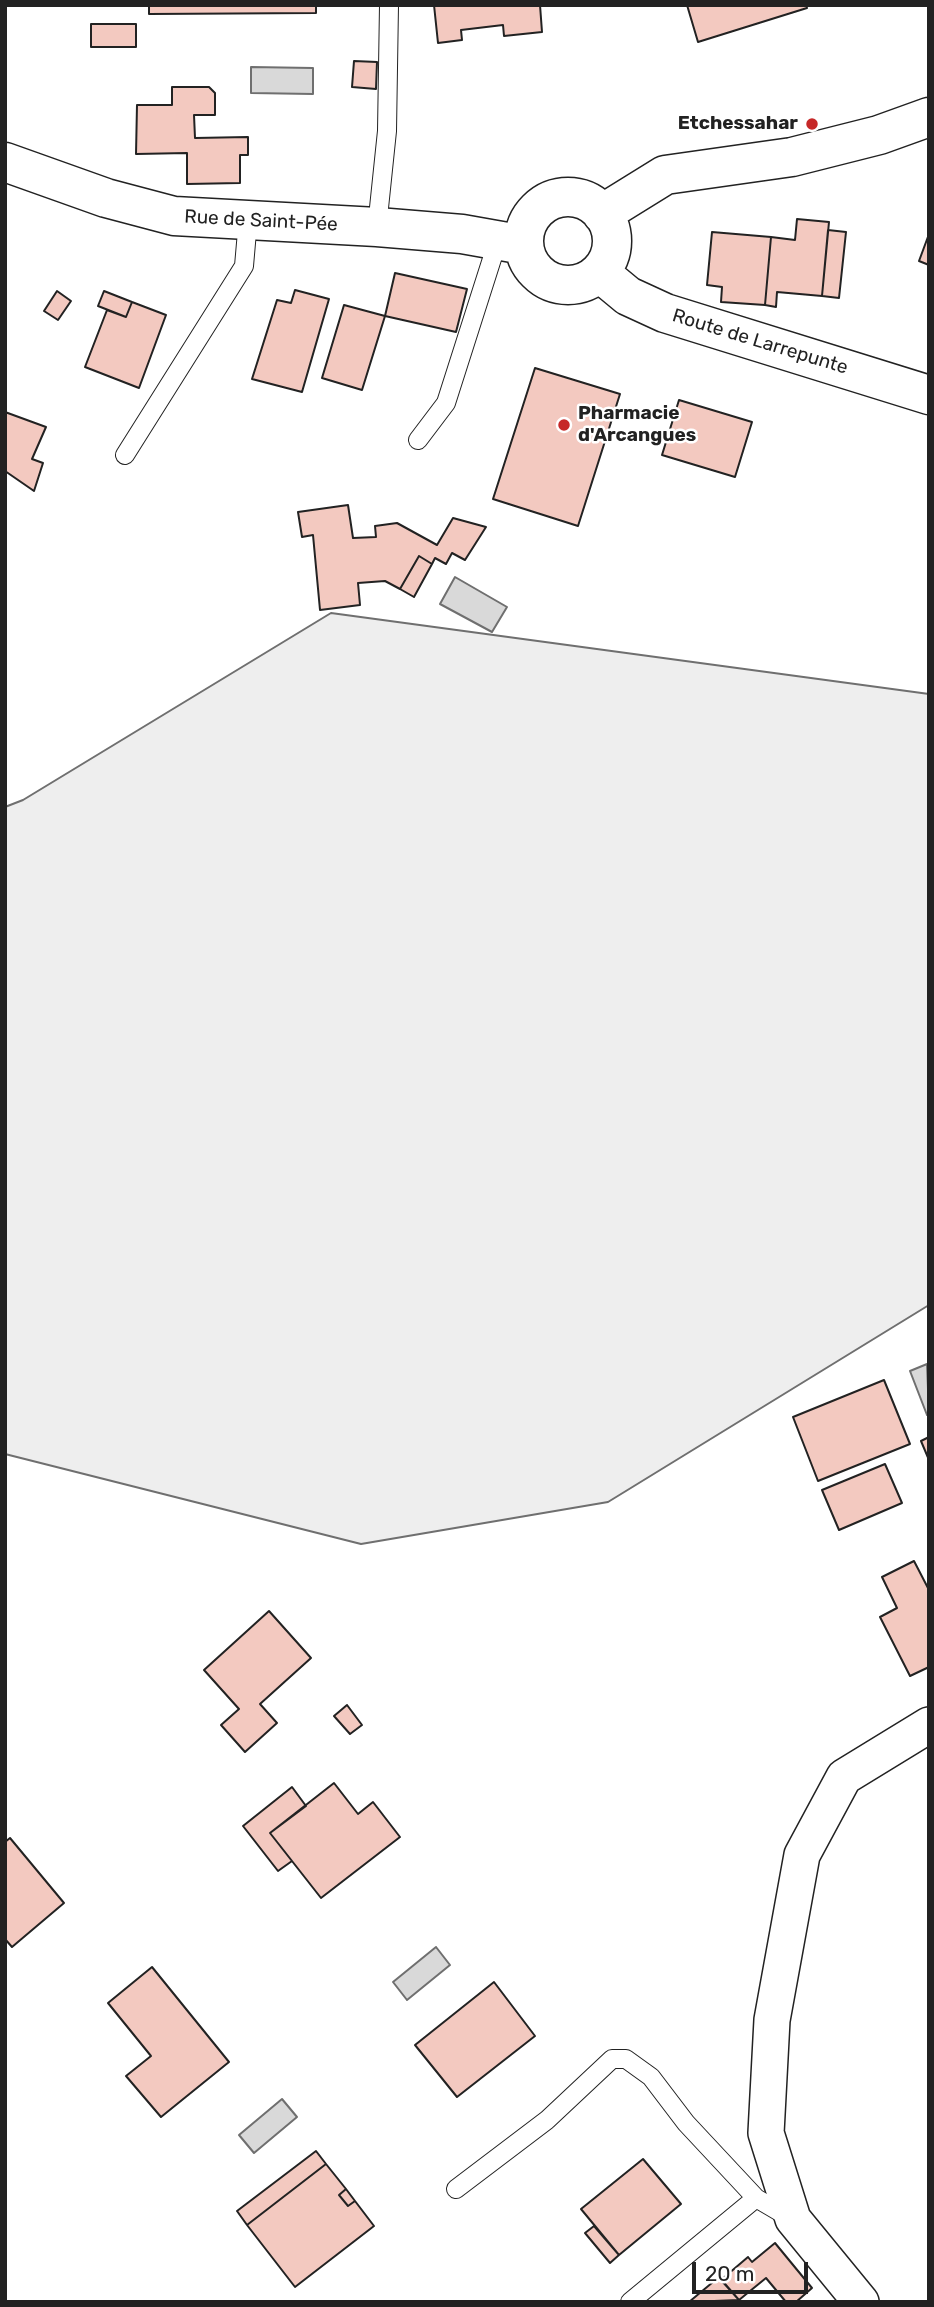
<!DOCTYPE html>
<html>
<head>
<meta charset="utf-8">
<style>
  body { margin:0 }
  #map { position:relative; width:934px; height:2307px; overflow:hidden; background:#fff; font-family:Rubik,sans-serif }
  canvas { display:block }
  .frame { position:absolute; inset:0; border:7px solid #222; pointer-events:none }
  .scale { position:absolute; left:692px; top:2262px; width:116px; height:32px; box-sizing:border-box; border:4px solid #222; border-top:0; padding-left:9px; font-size:21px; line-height:24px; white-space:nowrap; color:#222; -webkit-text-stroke:5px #fff; paint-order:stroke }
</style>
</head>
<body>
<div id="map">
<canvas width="934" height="2307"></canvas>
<div class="frame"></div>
<div class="scale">20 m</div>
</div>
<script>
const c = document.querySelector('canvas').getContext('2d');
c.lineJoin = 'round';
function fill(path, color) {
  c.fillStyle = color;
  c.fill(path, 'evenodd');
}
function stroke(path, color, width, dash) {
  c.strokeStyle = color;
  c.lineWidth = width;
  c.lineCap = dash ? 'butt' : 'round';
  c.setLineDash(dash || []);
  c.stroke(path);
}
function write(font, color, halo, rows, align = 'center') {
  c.font = font + ' Rubik,sans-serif';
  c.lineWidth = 5;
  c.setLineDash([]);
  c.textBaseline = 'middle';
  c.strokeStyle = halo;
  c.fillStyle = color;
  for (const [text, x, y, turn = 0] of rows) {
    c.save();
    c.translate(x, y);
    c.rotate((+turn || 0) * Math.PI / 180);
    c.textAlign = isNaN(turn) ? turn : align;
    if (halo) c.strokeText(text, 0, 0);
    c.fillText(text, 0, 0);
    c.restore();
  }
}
const green = new Path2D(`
  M331,613L929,694V1305L608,1502L361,1544L5,1454V807L23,800Z`);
fill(green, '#eee');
stroke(green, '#6f6f6f', 2);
const water = new Path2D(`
  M251,67L313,68V94L251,93Z
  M455,577L507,607L492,632L440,604Z
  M927,1364L929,1414L927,1415L910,1371Z
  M436,1947L450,1965L407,2000L393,1982Z
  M282,2099L297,2117L254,2153L239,2135Z`);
fill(water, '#d9d9d9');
stroke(water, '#6f6f6f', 2);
const building = new Path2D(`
  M149,5H316V13L149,14Z
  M434,5H540L542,32L504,36L503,25L461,30L462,40L438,43Z
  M687,5H806L807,8L698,42Z
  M91,24H136V47H91Z
  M354,61L377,62L376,89L352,87Z
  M172,87H209L215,93V115H194L195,138L248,137V155H240V183L187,184V153L136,154L137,105H172Z
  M797,219L829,222L822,296L777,292L776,307L765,305L771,237L795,240Z
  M828,230L846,232L839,298L822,296Z
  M712,232L771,237L765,305L721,302L722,287L707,285Z
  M929,234V265L919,261Z
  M395,273L467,289L456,332L385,316Z
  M295,290L329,299L302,392L252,379L277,300L291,303Z
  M57,291L71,301L58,320L44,311Z
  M104,291L132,302L126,317L98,306Z
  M132,302L166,315L139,388L85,367L107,310L126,317Z
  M344,305L385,316L362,390L322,378Z
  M535,368L620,394L578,526L493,499Z
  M679,400L752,422L735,477L662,455Z
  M5,412L46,427L32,459L43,463L34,491L5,471Z
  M348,505L353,538L376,537L375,526L397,523L437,545L453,518L486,527L465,560L452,553L446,564L435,558L432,564L419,556L400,589L385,581L358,583L360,605L320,610L313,535L302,537L298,512Z
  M419,556L432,564L414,597L400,589Z
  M884,1380L910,1444L818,1481L793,1417Z
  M929,1437V1460L921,1441Z
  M885,1464L902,1503L839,1530L822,1490Z
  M914,1561L929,1590V1667L910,1676L880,1617L897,1608L882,1577Z
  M269,1611L311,1658L260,1704L277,1723L245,1752L221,1725L239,1709L204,1670Z
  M347,1705L362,1725L350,1734L334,1716Z
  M334,1783L358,1814L373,1802L400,1837L321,1898L270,1833Z
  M292,1787L306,1806L270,1833L292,1861L278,1871L243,1826Z
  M10,1838L64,1903L12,1947L5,1939V1842Z
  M152,1967L229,2062L161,2117L126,2076L151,2056L108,2003Z
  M494,1982L535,2036L457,2097L415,2045Z
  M316,2151L326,2164L247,2225L237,2211Z
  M643,2159L681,2204L619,2255L581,2209Z
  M326,2164L346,2189L339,2195L348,2206L355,2201L374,2226L295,2287L247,2225Z
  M346,2189L355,2201L348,2206L339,2195Z
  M594,2226L619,2255L610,2263L585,2233Z
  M775,2243L812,2288L796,2302H786L766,2278L739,2300L721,2280L748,2257L752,2262Z
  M719,2277L739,2300L689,2302Z`);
fill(building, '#f3c9c0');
stroke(building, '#222', 2);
const lane = new Path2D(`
  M377,227L387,131L389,5
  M418,440L446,403L498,240
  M125,455L244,266L248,220
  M456,2189L547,2120L612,2059H626L651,2077L686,2123L756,2198L790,2218
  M630,2302L756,2198`);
const street = new Path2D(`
  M861,2302L793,2219L766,2133L772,2020L802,1855L844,1777L929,1725`);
const secondary = new Path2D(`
  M5,162L106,198L174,216L377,227L462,234L524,245
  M524 241a44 44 0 1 1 88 0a44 44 0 1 1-88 0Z
  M602,214L665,175L792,157L879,135L929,117
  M599,272L628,296L665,313L929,395`);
stroke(lane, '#222', 20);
stroke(street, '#222', 38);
stroke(secondary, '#222', 41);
stroke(lane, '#fff', 18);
stroke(street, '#fff', 35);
stroke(secondary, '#fff', 38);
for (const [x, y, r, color] of [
  [812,124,7,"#c62828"],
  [564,425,7,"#c62828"]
]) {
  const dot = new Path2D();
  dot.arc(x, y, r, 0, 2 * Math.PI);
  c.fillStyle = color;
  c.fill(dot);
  stroke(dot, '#fff', 2.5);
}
write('bold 19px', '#222', '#fff', [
  ["Etchessahar",798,124],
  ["Pharmacie",578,414,"left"],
  ["d'Arcangues",578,436,"left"]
], 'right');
write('19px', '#222', '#fff', [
  ["Rue de Saint-Pée",261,221,3],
  ["Route de Larrepunte",760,342,17]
]);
</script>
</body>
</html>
